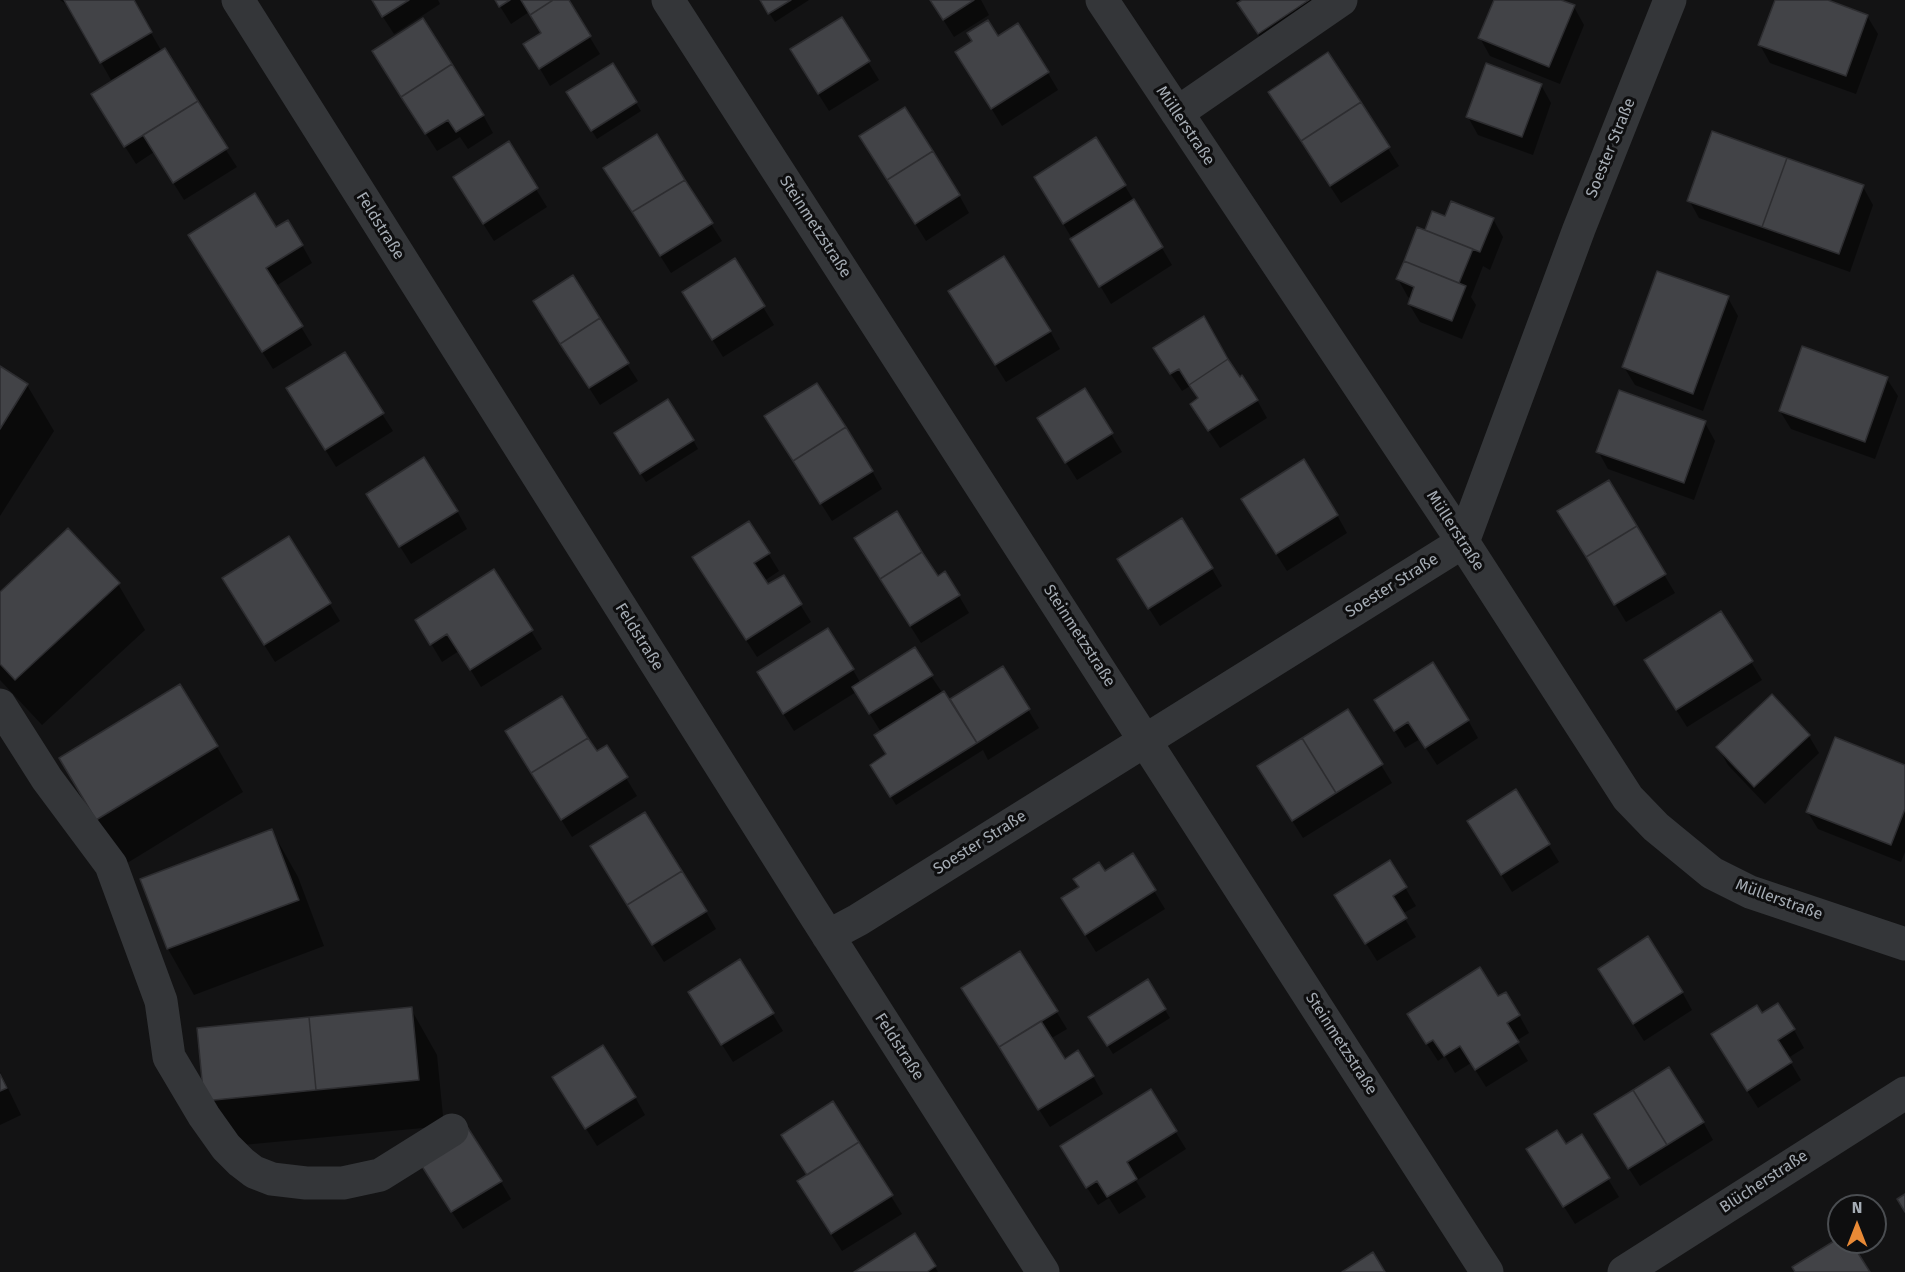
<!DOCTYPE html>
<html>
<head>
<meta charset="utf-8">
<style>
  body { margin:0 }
  #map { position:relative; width:1905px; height:1272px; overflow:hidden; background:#131314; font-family:"Fira Sans",sans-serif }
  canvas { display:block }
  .north { position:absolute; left:1827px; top:1194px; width:60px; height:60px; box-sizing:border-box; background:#0e0e0f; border:2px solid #4a4d51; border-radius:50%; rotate:0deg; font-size:16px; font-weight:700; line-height:24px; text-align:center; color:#a5acb4 }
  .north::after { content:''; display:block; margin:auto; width:21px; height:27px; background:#e98a36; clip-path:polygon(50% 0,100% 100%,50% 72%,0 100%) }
</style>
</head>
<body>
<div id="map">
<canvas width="1905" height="1272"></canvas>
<div class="north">N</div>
</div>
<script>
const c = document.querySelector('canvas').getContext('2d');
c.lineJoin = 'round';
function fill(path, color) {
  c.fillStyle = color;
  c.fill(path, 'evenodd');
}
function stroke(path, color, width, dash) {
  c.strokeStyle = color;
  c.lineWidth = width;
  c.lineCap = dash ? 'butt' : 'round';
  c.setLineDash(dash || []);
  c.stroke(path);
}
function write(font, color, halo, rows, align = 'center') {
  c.font = font + ' "Fira Sans",sans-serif';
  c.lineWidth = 6;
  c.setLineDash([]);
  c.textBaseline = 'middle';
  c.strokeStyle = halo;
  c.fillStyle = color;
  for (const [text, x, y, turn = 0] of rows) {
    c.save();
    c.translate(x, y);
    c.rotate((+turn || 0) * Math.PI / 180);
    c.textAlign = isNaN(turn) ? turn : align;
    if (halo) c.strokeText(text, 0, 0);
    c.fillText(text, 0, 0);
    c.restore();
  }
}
fill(new Path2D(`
  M60,0H132L162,52L237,167L184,200L154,152L136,164L103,112L124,75L123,73L111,80L70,7Z
  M372,0H438L440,4L394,34Z
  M496,0H567L600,54L550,86L536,62L543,34L529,12L511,24Z
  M761,0H809L775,22Z
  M931,0H981L989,15L954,37Z
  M1236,0H1312L1269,51Z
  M1495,0H1557L1574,7L1584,25L1560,84L1490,56L1480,38Z
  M1776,0H1823L1867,16L1878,34L1856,94L1770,63L1760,45Z
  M842,19L879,80L829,111L802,68Z
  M998,38L1048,73L1058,90L1002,126L968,70Z
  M1328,54L1399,166L1341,203L1280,110Z
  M612,65L641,111L597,139L568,92Z
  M384,69L483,115L493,133L468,149L460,137L437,151Z
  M1541,85L1551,103L1533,155L1478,135L1468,117Z
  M508,144L547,207L494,241L465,195Z
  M872,154L959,195L969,213L926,241Z
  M616,186L711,224L722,241L671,273Z
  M1125,186L1172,265L1111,304L1046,195Z
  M1863,187L1873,205L1850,272L1699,218L1689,200Z
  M1433,213L1446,218L1493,219L1503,237L1490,270L1483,266L1471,297L1476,305L1462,339L1420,322L1409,304L1411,299L1408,297L1398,279L1418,229L1426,232Z
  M275,229L302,245L312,263L276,286L312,345L273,369L200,253Z
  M734,260L774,325L723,357L694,310Z
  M1728,298L1738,316L1703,411L1635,385L1624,367Z
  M960,309L1050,331L1060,349L1006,382Z
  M545,319L627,364L638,381L600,405Z
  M1228,361L1257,400L1267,418L1220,448L1203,422L1199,399L1190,386L1182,391L1166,367Z
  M0,368L27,385L54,431L0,516Z
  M1887,379L1898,396L1875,459L1791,429L1780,411Z
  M1084,390L1122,452L1077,480L1049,436Z
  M299,407L382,414L393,431L336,467Z
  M1705,423L1715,441L1694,500L1608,469L1598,451Z
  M777,434L872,471L882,489L832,521Z
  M693,440L698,449L646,482L621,442Z
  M1609,482L1675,593L1626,622L1570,530Z
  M457,511L467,529L411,564L378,512Z
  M1337,515L1347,533L1287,571L1253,517Z
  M768,553L779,571L764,581L768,586L783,577L811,622L757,657L704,575Z
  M866,556L937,578L959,596L969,613L921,643Z
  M1212,569L1222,586L1160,626L1129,577Z
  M118,584L145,630L42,725L0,680V594Z
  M234,597L329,603L340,621L275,662Z
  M417,620L531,631L542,649L481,687L459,651L442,662Z
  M1751,662L1762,680L1687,727L1656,678Z
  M1003,668L1039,728L988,760L983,750L896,805L877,774L888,755L881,732L856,692L794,731L769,691L853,670L861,684L931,676L954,710Z
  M1348,711L1392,783L1303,838L1269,784Z
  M1387,718L1468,720L1478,738L1437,765L1420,739L1405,748Z
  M1809,736L1819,753L1765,804L1728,765L1718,747Z
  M217,747L243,792L124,865L87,804Z
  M607,747L637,796L572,837L518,750L596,753Z
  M1905,767V852L1901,862L1818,829L1807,811Z
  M272,831L298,877L324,946L194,995L168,949L142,879Z
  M1479,839L1548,844L1559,862L1512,892Z
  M1132,855L1165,909L1096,952L1074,917L1104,873Z
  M1390,862L1416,906L1402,914L1416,937L1377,961L1347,913Z
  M602,865L706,912L716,929L664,962Z
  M1147,981L1170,1018L1113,1054L1090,1017Z
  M1610,987L1682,992L1692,1010L1644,1041Z
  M1498,998L1519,1015L1529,1033L1516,1041L1528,1061L1486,1087L1471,1063L1455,1073L1445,1056L1438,1061L1419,1032Z
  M974,1006L1056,1011L1067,1029L1050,1039L1064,1061L1093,1076L1103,1094L1050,1127Z
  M411,1009L437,1055L444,1126L232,1146L206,1100Z
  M700,1010L772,1013L783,1031L733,1062Z
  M1761,1015L1794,1030L1804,1048L1788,1058L1801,1080L1758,1108L1723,1052Z
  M0,1072L21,1115L0,1125Z
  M1150,1091L1186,1149L1136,1181L1146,1197L1119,1214L1109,1198L1098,1205L1072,1164Z
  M565,1095L635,1097L645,1115L597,1146Z
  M833,1103L902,1214L842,1251L809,1200L808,1176Z
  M1703,1122L1713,1140L1640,1186L1606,1133Z
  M1565,1146L1608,1179L1619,1197L1575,1224L1539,1167Z
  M430,1178L501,1182L511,1199L463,1229Z
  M915,1235L938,1272H857Z`), '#0007');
const building = new Path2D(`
  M64,0H134L152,32L100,63Z
  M372,0H409L382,17Z
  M495,0H510L499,7Z
  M521,0H553L530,15Z
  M553,0H569L591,36L539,69L523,44L541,33L530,15Z
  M760,0H791L768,14Z
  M930,0H974L943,20Z
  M1242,0H1309L1258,34L1237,3Z
  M1494,0H1561L1575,5L1549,67L1478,38Z
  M1775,0H1828L1868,15L1846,76L1758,45Z
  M842,17L870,61L818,94L790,49Z
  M423,18L452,64L401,97L372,51Z
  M988,20L998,36L1018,23L1049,72L991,109L955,52L972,41L967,33Z
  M165,48L198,101L124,147L91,94Z
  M1328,52L1361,102L1301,141L1268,92Z
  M613,63L637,102L591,131L566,92Z
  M1486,63L1542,84L1522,137L1466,117Z
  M452,64L484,115L456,132L448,120L425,134L401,97Z
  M198,101L228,148L173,183L143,135Z
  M1361,102L1390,147L1330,186L1301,141Z
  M905,107L933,151L887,180L859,136Z
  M1712,131L1787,158L1762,227L1687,201Z
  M657,134L685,180L632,212L603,168Z
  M1096,137L1126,185L1063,224L1034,177Z
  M509,141L538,188L483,224L453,177Z
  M933,151L960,195L915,224L887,180Z
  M1787,158L1864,185L1839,254L1762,227Z
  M685,180L713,223L660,256L632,212Z
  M255,193L276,227L288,220L303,245L266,268L303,326L262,352L188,235Z
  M1134,199L1163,247L1099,287L1070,239Z
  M1451,201L1494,218L1480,252L1425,230L1432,211L1445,216Z
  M1417,227L1473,249L1459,283L1404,261Z
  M1004,256L1051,331L995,365L948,291Z
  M735,258L765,306L712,340L682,292Z
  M1404,261L1466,286L1452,321L1408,304L1414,287L1396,279Z
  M1657,271L1729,296L1693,394L1622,367Z
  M573,275L600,318L560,344L533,301Z
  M1204,316L1228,359L1189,385L1179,369L1170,374L1153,348Z
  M600,318L629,363L589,388L560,344Z
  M1802,346L1888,377L1865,442L1779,411Z
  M345,352L384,413L325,450L286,388Z
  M1228,359L1240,377L1242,375L1258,400L1208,431L1190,404L1198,398L1189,385Z
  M0,366L28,384L0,429Z
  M817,383L846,427L793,461L764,416Z
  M1085,388L1113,433L1065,463L1037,418Z
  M1619,390L1706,421L1684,483L1596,452Z
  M668,399L694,440L640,474L614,433Z
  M846,427L873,471L820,504L793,461Z
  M424,457L458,511L399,547L366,494Z
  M1304,459L1338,515L1276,554L1241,499Z
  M1609,480L1637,526L1586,557L1557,511Z
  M897,511L922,552L880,579L854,538Z
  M1182,518L1213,568L1148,609L1117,559Z
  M749,521L770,553L754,563L768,584L784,575L802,604L746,640L692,557Z
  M1637,526L1666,574L1614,605L1586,557Z
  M68,528L120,583L15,680L0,664V592Z
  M289,536L331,603L264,645L222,578Z
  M922,552L938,576L945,571L960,595L910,626L880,579Z
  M494,569L533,630L470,670L447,634L430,645L415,620Z
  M1721,611L1753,661L1676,710L1644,660Z
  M828,628L854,669L783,714L757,672Z
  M915,647L933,675L869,714L852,687Z
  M1433,662L1469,720L1425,748L1408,722L1394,731L1374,700Z
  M1003,666L1030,709L977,743L950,699Z
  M180,684L218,746L96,820L59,758Z
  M944,691L977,743L890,797L870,765L886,754L874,735Z
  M1772,694L1810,735L1754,787L1716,747Z
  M562,696L588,738L531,773L505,731Z
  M1348,709L1383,764L1336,793L1302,738Z
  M1835,737L1905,765V809L1891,845L1806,812Z
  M588,738L597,751L607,745L628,777L561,820L531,773Z
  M1302,738L1336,793L1292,821L1257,766Z
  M1516,789L1550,844L1501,875L1467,821Z
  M645,812L682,871L627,905L590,846Z
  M272,829L299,900L167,949L140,879Z
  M1133,853L1156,890L1085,935L1061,898L1079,887L1073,879L1099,862L1105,871Z
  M1390,860L1407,887L1393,896L1407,918L1365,944L1334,895Z
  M682,871L707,911L652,945L627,905Z
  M1648,936L1683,992L1633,1024L1598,969Z
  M1020,951L1058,1011L999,1047L961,988Z
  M740,959L774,1013L721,1045L688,992Z
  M1480,967L1498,996L1506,992L1520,1015L1507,1023L1519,1042L1475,1070L1460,1046L1444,1056L1433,1040L1426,1044L1407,1014Z
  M1148,979L1166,1009L1107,1046L1088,1017Z
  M1778,1003L1795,1029L1778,1040L1792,1062L1747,1091L1711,1034L1757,1005L1762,1013Z
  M412,1007L419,1080L316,1090L309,1017Z
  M309,1017L316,1090L204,1101L197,1028Z
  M1041,1021L1065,1059L1078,1050L1094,1076L1038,1110L999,1047Z
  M603,1045L636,1097L585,1129L552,1077Z
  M1669,1067L1704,1122L1667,1145L1633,1090Z
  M0,1074L7,1088L0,1091Z
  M1151,1089L1177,1131L1127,1162L1137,1179L1107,1197L1097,1181L1086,1188L1060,1146Z
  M1633,1090L1667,1145L1628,1169L1594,1114Z
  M833,1101L859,1142L807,1175L781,1135Z
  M468,1128L502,1181L451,1212L418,1160Z
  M1557,1130L1566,1144L1582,1134L1610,1178L1563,1207L1526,1149Z
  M859,1142L893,1195L831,1234L797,1181Z
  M1905,1194V1212L1897,1199Z
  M915,1233L936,1266L927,1272H854Z
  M1839,1238V1242H1851L1870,1272H1795L1792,1267Z
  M1373,1252L1385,1272H1342Z`);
fill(building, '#424347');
stroke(building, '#2d2d30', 1.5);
stroke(new Path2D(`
  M238,0L811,909L1043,1272
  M668,0L1487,1272
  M1102,0L1463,542L1628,798L1656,827L1712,873L1750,892L1905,944
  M1177,113L1341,0
  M0,705L47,779L111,865L161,1001L169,1057L204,1116L226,1147L241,1162L254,1172L272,1179L306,1183H343L380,1175L452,1130
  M828,936L858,920L1463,542L1579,229L1670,0
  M1624,1272L1905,1093`), '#343639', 33);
write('16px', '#a5acb4', '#0e0e0f', [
  ["Müllerstraße",1185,126,56],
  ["Soester Straße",1611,148,-68],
  ["Feldstraße",380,226,58],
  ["Steinmetzstraße",815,227,57],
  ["Müllerstraße",1455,531,57],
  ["Soester Straße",1392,586,-32],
  ["Steinmetzstraße",1079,636,57],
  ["Feldstraße",639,637,58],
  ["Soester Straße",980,843,-32],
  ["Müllerstraße",1779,900,20],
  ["Steinmetzstraße",1341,1044,57],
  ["Feldstraße",899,1047,57],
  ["Blücherstraße",1764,1182,-33]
]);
</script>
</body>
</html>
